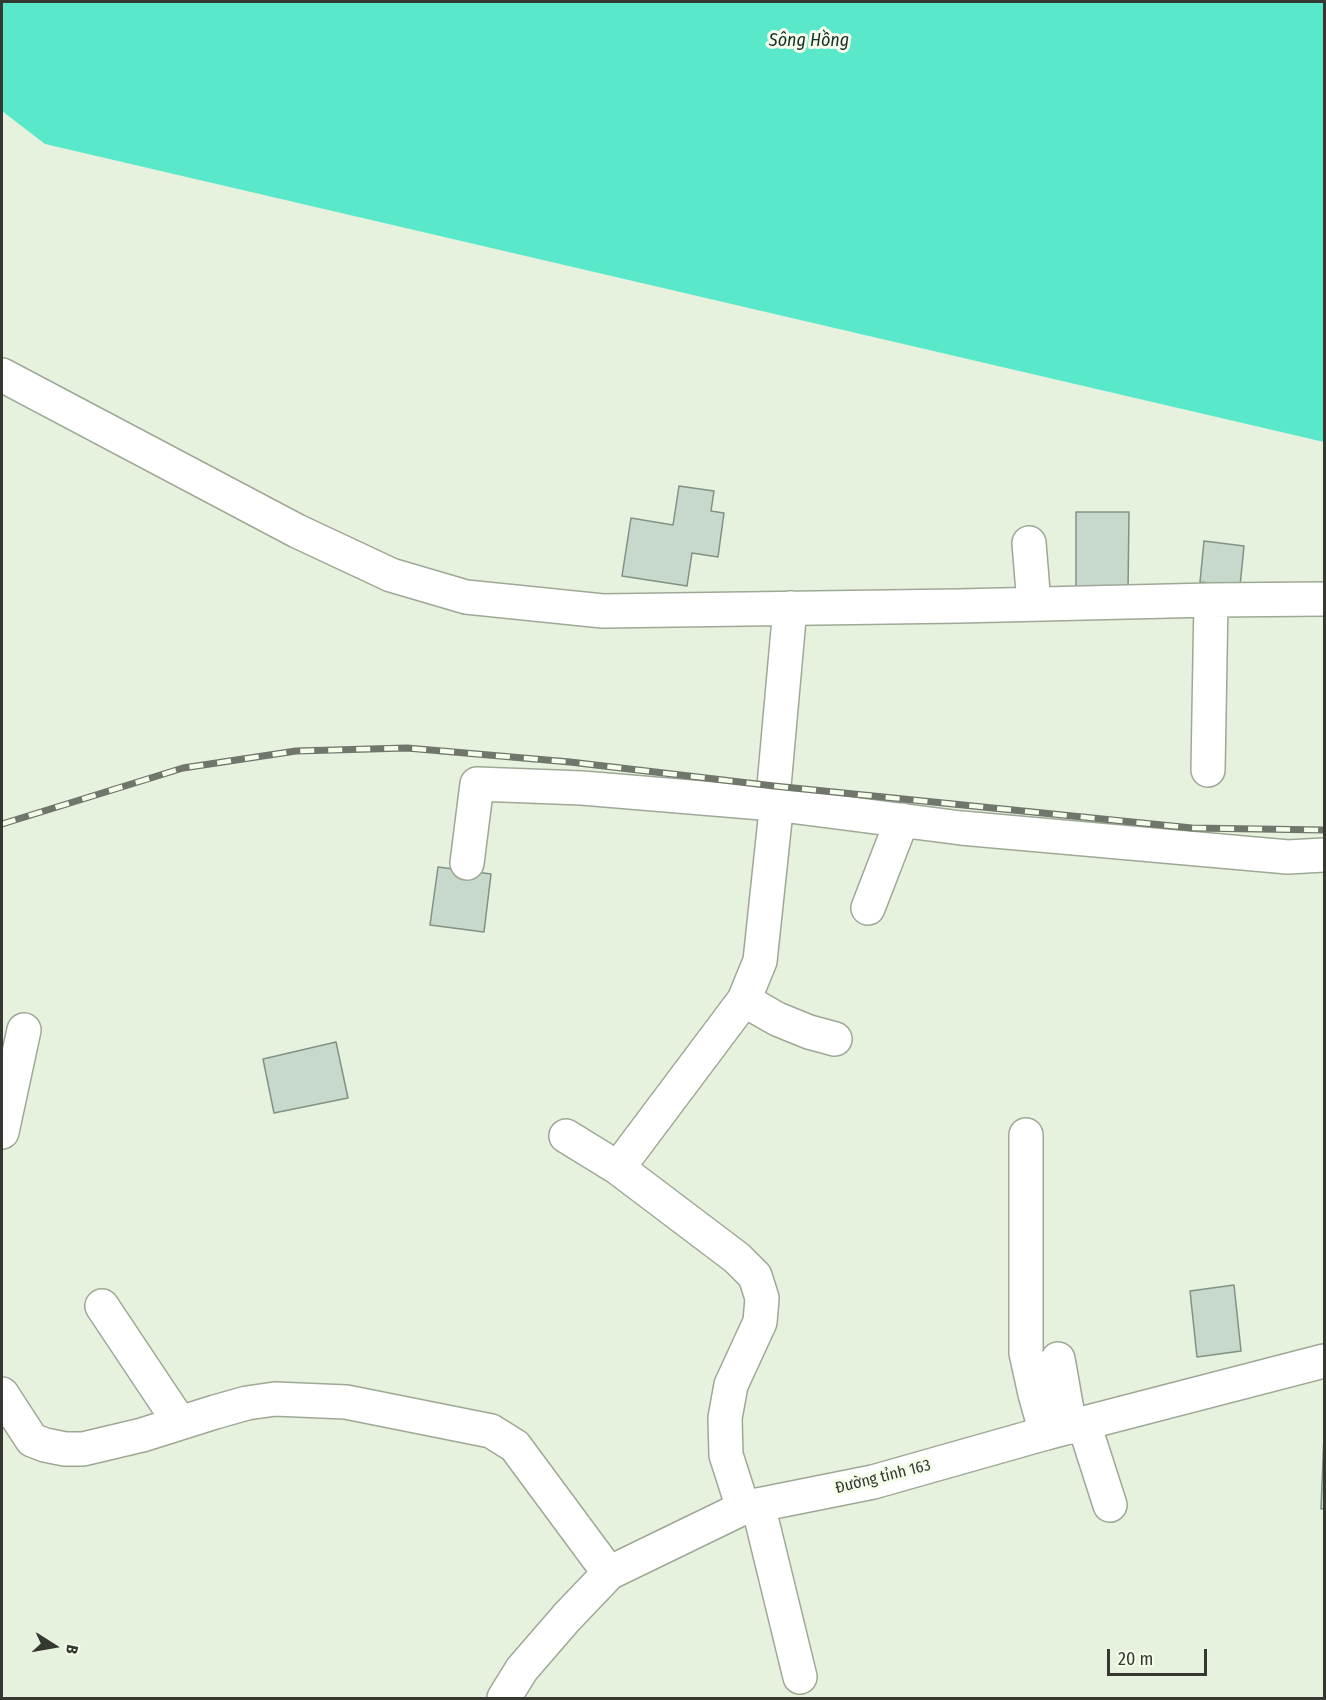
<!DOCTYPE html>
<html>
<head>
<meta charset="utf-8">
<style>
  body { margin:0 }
  #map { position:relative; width:1326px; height:1700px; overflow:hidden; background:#e6f1de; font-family:"Fira Sans Condensed",sans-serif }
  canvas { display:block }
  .frame { position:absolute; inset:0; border:3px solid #343831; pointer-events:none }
  .north { position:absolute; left:24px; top:1616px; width:60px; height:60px; -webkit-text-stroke:4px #f4feeb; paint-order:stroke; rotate:101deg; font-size:16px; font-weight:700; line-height:24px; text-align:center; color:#343831 }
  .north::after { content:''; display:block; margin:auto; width:21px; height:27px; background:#343831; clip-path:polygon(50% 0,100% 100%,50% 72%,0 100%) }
  .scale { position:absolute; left:1107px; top:1649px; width:100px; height:27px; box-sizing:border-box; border:3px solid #343831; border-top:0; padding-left:8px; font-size:18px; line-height:21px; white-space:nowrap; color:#343831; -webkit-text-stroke:4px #f4feeb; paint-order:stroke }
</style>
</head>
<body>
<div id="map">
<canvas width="1326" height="1700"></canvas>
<div class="frame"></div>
<div class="north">B</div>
<div class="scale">20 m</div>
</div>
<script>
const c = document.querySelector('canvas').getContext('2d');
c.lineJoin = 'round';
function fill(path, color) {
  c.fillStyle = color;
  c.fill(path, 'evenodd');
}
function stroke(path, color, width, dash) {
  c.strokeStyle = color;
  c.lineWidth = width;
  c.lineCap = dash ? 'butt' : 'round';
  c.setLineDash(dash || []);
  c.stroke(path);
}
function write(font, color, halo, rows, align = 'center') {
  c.font = font + ' "Fira Sans Condensed",sans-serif';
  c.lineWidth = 6;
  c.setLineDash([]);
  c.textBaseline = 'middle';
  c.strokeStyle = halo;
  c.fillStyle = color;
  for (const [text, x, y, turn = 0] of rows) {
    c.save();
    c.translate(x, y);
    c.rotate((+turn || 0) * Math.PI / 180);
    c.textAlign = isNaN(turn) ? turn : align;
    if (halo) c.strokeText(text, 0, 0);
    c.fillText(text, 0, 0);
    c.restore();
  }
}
fill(new Path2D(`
  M2,2H1324V442L45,144L2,111Z`), '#5ae8ca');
const building = new Path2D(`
  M679,486L714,491L711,511L724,513L718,557L692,553L687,586L622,576L631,518L673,525Z
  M1076,512H1129L1128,590L1076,589Z
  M1204,541L1244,546L1240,586L1200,582Z
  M438,867L491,874L484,932L430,925Z
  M336,1042L348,1098L274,1113L263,1059Z
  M1234,1285L1241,1351L1197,1357L1190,1291Z
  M1324,1435V1509H1321Z`);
fill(building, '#c7d9cc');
stroke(building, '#819285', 1.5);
const minor = new Path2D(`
  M2,375L297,531L391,575L466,597L603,611L959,606L1211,600L1324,599
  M1029,543L1034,604
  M1208,770L1211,600
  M467,863L477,784L582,788L774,804L961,828L1288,857L1324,855
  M868,908L902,820
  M744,1000L777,1019L809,1032L835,1039
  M2,1132L24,1030
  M1026,1135V1353L1035,1394L1046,1433
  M566,1136L618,1168
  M102,1306L180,1423
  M1058,1359L1070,1427
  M2,1394L32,1440L45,1445L65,1449H83L142,1435L215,1412L247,1403L275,1399L346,1402L491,1431L515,1446L609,1573
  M1084,1424L1110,1505
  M758,1505L800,1677
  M743,1508L726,1455L725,1418L731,1385L760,1322L762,1298L755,1276L737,1258L618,1168L744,1000L760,961L775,820L774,786L790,608`);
const major = new Path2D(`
  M504,1698L522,1669L567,1617L609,1573L743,1508L873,1482L1046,1433L1324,1361`);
stroke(minor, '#9ea896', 36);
stroke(major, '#9ea896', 36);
stroke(minor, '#fff', 33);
stroke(major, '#fff', 33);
const rail = new Path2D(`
  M2,824L183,768L296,751L407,748L570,762L774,786L1192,828L1324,830`);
stroke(rail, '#70766b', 7);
stroke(rail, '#f4feeb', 4.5, [14]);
write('16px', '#343831', '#f4feeb', [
  ["Đường tỉnh 163",883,1477,-14]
]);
write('italic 18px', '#172f29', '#f4feeb', [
  ["Sông Hồng",809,41]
]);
</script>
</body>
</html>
